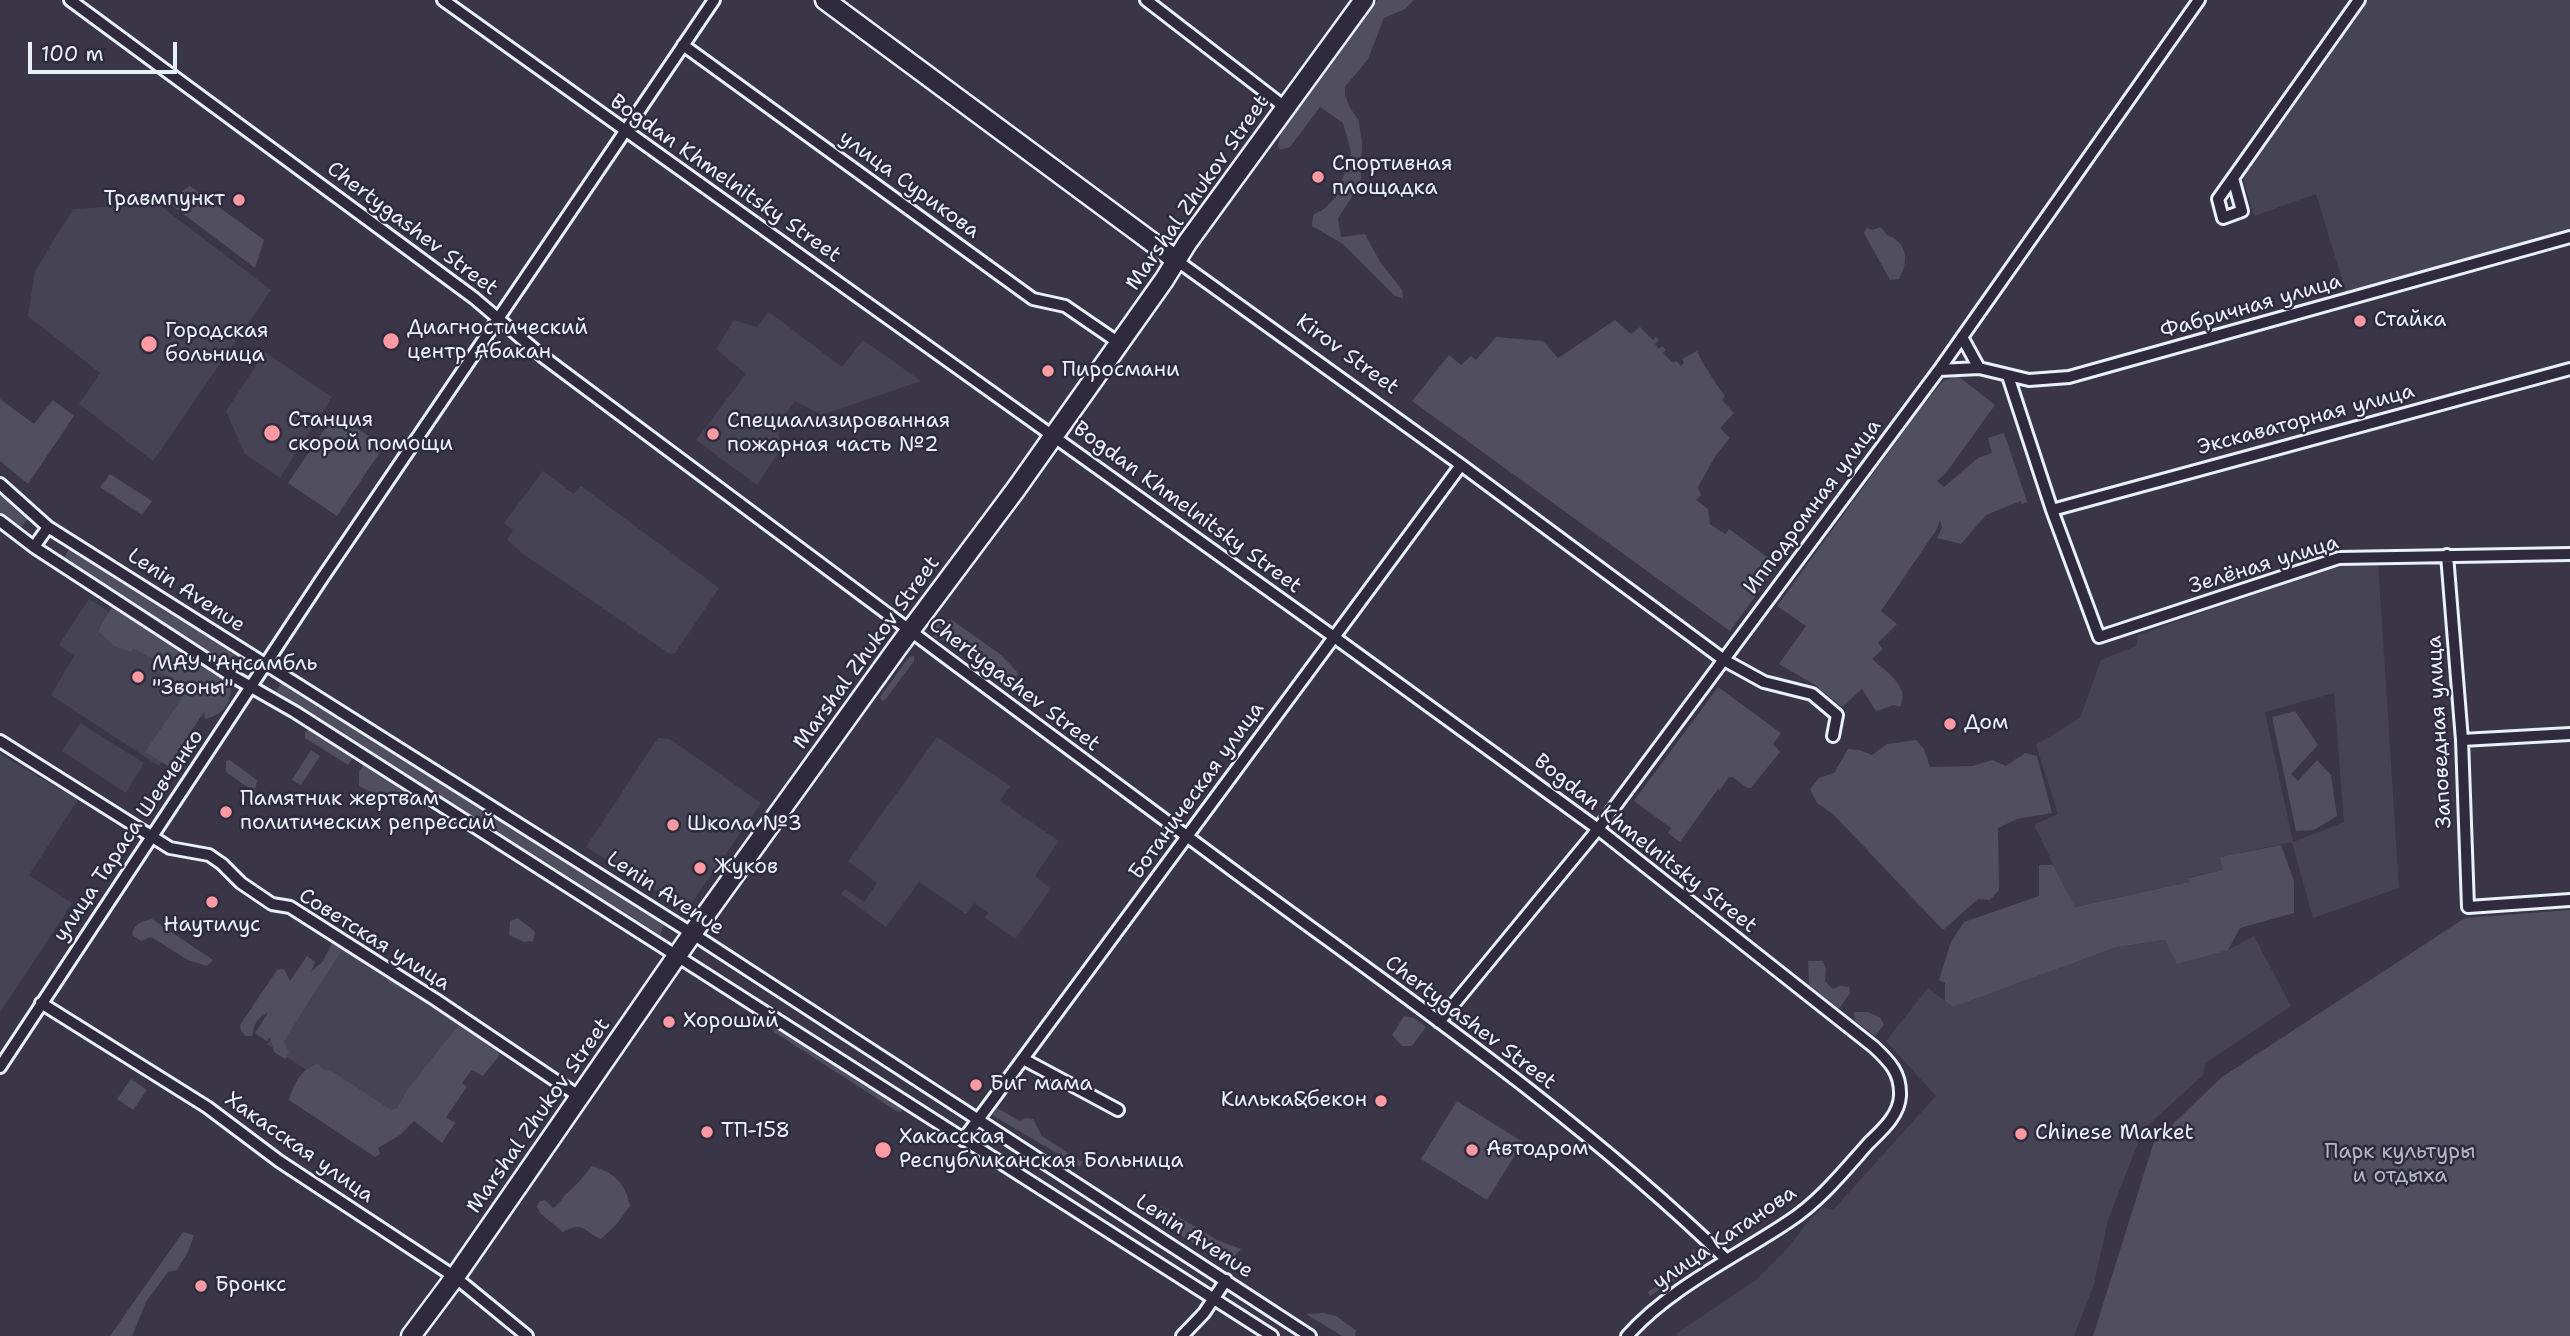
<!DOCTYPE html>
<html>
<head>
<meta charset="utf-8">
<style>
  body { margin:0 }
  #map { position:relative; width:2570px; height:1336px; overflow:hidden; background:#3a3648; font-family:"Shantell Sans",sans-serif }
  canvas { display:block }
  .scale { position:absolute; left:28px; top:42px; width:149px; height:32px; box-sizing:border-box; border:4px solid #e8f1f8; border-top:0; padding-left:9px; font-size:21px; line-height:24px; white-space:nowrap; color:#e8f1f8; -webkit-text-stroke:5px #2f2a3d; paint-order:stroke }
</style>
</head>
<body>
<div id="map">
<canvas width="2570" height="1336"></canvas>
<div class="scale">100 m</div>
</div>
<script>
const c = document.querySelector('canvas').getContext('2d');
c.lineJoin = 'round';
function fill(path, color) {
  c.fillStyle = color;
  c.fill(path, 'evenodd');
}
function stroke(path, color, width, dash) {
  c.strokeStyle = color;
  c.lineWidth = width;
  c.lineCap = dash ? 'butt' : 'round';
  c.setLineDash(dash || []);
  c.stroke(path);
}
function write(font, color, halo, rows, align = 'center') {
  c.font = font + ' "Shantell Sans",sans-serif';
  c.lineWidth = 5;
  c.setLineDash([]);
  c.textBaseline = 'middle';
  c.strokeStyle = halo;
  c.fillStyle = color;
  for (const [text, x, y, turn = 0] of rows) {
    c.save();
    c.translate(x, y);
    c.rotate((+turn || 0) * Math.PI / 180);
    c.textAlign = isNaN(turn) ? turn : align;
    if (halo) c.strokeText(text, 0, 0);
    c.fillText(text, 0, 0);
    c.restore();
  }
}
fill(new Path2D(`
  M2368,0H2570V230L2346,292L2316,194L2254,216L2243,178Z
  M158,204L271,290L153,461L79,404L100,373L28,316L35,271L73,209Z
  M769,312L842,367L863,340L921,381L821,415L795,401L777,426L782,448L757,485L696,440L746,374L716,349L734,320L757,327Z
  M265,352L332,397L280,478L245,454L226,411Z
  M543,471L574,494L581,486L719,588L675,653L670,654L526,556L507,540L513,530L504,523Z
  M2363,561H2378L2399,888L2313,918L2292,842L2221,857L2223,870L2189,877V882L2074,907L2034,825L2058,814L2036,745L2080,718L2101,660L2136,646L2138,635L2322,571ZM2334,693L2344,822L2293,842L2265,712Z
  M89,599L215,681L159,766L51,695L74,656L59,645Z
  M80,723L144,763L126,793L62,751Z
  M937,737L1010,786L1000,801L1059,841L1035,876L1051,889L1015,939L985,918L988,913L974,903L966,914L919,882L886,927L841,894L845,889L864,902L877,883L848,861Z
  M658,738L670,739L761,803L687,910L586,847Z
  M0,754L78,800L29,875L72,903L0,1013Z
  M2254,936L2291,1006L2205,1063L2203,1075L2143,1130L2108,1220L2094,1284L2074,1336H1677L1676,1334L1756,1280L1787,1249L1810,1219L1823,1207L1833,1210L1936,1096L1886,1041L1928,988L1953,1007L2117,947L2166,940L2228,950Z
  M337,940L465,1022L395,1128L267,1044Z`), '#464354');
fill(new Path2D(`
  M1378,0H1414L1405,9L1384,18L1368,59L1345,87V95L1350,108L1358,119L1362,141L1361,184L1338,218L1341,237L1365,234L1380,262L1402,290L1403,298L1395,296L1343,244L1312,226L1313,215L1324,209L1335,198L1350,159L1351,151L1343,123L1320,107L1290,147L1280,150L1278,146L1281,131Z
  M190,186L264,240L255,268L166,201Z
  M1881,227L1887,235C1908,242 1909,262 1899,279L1890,280L1864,233L1867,228L1872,230Z
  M1615,320L1631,334L1640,327L1653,340L1656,337L1659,340L1655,344L1659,349L1662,346L1666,350L1663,353L1673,363L1676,361L1681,366L1684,363L1682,359L1697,351C1704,367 1715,382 1725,396L1722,400L1734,413L1720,428L1730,438L1716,455L1698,487L1701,495L1696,500L1708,509L1710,524L1725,534L1729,529L1778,565L1730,631L1412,401L1449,355L1461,365L1471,356L1476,360L1496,337L1543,341L1558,358Z
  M1958,376L1995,405L1946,473L1937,481L1944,487L1978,458L1992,453L1988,438L2004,433L2027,502L2022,504L2021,501L1986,515L1961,544L1937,538L1942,528L1940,520L1937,529L1881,611L1897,624L1878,643L1883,649L1872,659C1885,671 1911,686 1900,707L1894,705L1876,711L1862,689L1842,707L1815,685L1779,664L1806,626L1777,606L1917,413L1943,381Z
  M0,399L34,424L53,400L74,416L28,484L0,461Z
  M335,414L384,446L337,516L288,483Z
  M110,474L152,501L142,515L100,487Z
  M0,487L32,514L19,530L0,514Z
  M71,546L238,652L229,666L62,561Z
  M113,605L220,673L231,685C231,704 224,714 205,719L204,712L168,766L145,752L186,692L154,667L155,660L133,648L131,652L114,646L98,631Z
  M952,620L1001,655L1018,673L1013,687L991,672L960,644L934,638L937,622Z
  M914,656V661L885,700L882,701L880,697L909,657Z
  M282,682L665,923L660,935L276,691Z
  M1718,687L1781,733L1773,744L1780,752L1751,788H1747L1733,777L1728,778L1720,790L1718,789L1680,842L1668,833L1671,828L1634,801Z
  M2295,711L2318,745L2291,774L2298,781L2317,760L2331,775L2337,816L2314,830L2296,831L2272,717Z
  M311,728L354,756L348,765L305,738V732Z
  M1916,740L1924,749L1930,767L1973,766L1992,760L2006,766L2025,753L2037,756L2052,813L2017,819L1998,828L1999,890L1990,900L1978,899L1943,930L1833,814L1817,803L1810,789L1819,778L1834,773L1848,749L1859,750L1872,755L1887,744Z
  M311,750L320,756L301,785L292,780Z
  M230,760L257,780L255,790L250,789L226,772V761Z
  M366,761L413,791L412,800L401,807L359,786V772Z
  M561,841L656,901V903L559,844Z
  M2281,845L2294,881V913L2240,928L2228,950L2177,964L2165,940L2117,947L1953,1007L1945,1001V983L1939,980L1951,942L1964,922L2039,896V865H2053L2075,907L2189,882L2188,878L2223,870L2220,857Z
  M2570,910V1336H2093L2154,1142L2222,1077L2465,918Z
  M518,918L535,932L533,941L524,942L509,935L510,921Z
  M152,919L213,960L207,966L188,960L151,937L141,941L132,935C135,923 140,922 152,919Z
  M335,937L421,993L419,996L390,984L385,976L341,951L284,1041L289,1053L285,1059L274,1052L270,1037L267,1041L255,1033L268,1013C255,1019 255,1024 252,1036H246L241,1031L240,1025L277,970L284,969L290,981L307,956L315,962L311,972L323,961Z
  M1808,961H1823L1826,969L1825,981L1833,989L1840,986L1849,987L1850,993L1839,1009L1809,985Z
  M1854,1012H1867L1880,1017L1884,1025L1875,1036L1855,1021Z
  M1404,1016L1414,1018L1426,1027L1412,1046H1402L1392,1035Z
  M471,1026L480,1031L500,1055L483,1076L472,1070L462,1083L467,1087L446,1117L455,1123L442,1143L414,1121L400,1135L378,1148L380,1154L375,1157L289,1100C294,1084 301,1068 318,1064L323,1069L335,1073L391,1110L397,1108L408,1089L457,1027Z
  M777,1027L900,1106L902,1111L898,1112L774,1032L773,1028Z
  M131,1079L147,1090L133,1110L117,1099Z
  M1457,1101L1523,1142L1487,1200L1421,1159Z
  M997,1108L1020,1121L1026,1118L1033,1119L1042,1136L1082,1162L1080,1167L992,1115Z
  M592,1166C613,1172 626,1183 630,1206L616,1225L601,1239C584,1232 583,1220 563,1232L541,1214L537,1207L539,1202L545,1200L553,1208C560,1204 561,1199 566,1194C576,1186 583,1177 592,1166Z
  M1161,1206L1217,1240L1241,1249L1227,1264L1155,1219L1154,1216Z
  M183,1232L194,1235L189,1250L177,1270L168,1272L146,1302L132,1336H110Z
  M1694,1248C1698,1271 1666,1285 1650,1296L1648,1292L1687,1264Z
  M1324,1313L1336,1316L1356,1330L1355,1336H1342L1306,1314Z`), '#504e5f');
const minor = new Path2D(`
  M70,0L474,298L542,356C770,526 998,697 1227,866C1397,992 1574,1112 1726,1259
  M443,0L1334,637L1598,829L1874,1047C1890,1062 1901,1073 1900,1096C1899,1116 1881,1131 1868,1144C1844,1171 1819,1202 1788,1222C1734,1258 1671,1287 1627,1336
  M1146,0L1286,108
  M683,45L1033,299L1065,306L1119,343
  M2233,178L2242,211L2223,218L2218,199L2233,178L2359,0
  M1176,260L1461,465L1724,660L1764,682L1812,694L1837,715L1833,736
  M1962,337L1979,368
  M1939,370L1979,368L2029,380L2069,377L2570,237
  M2008,376L2052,510L2099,637L2339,558L2570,554
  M0,484L48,527L693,934L1310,1336
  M2052,510L2570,369
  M0,521L34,547L232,676L295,712L1272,1336
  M34,547L48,527
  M2447,555L2462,740L2468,907L2570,900
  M2462,740L2570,734
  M0,741L170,848L209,855L222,864L241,883L272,904L290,907L436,1000L580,1097
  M41,1003L207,1107L279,1161L455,1277L527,1336
  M1439,1022L1598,829L1939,370L2199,0
  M1025,1060L1118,1110
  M0,1067L321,580L714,0
  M963,1140L1461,465
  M1182,1336L1204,1313L1226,1280`);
const primary = new Path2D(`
  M825,0L1176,260
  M411,1336L455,1277L699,924L898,647L1016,489L1164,280L1187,243L1364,0`);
stroke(minor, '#e8f1f8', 16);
stroke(primary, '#e8f1f8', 23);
stroke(minor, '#2f2a3d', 10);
stroke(primary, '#2f2a3d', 18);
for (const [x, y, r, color] of [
  [1318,177,7,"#ff9aa2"],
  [239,200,7,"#ff9aa2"],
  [2360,321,7,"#ff9aa2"],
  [391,341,9,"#ff9aa2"],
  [149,344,9,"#ff9aa2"],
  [1048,371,7,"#ff9aa2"],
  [272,433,9,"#ff9aa2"],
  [713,434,7,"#ff9aa2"],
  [138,677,7,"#ff9aa2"],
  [1950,724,7,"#ff9aa2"],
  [226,812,7,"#ff9aa2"],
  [673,825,7,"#ff9aa2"],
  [700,868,7,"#ff9aa2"],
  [212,902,7,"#ff9aa2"],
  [669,1022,7,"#ff9aa2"],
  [976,1085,7,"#ff9aa2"],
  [1381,1101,7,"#ff9aa2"],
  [707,1132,7,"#ff9aa2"],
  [2021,1134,7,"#ff9aa2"],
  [883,1150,9,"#ff9aa2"],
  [1472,1150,7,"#ff9aa2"],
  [201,1286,7,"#ff9aa2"]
]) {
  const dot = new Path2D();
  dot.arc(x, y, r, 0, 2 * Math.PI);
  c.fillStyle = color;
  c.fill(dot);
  stroke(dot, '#2f2a3d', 2.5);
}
write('21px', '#e8f1f8', '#2f2a3d', [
  ["Спортивная",1332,165],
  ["площадка",1332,189],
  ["Травмпункт",225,200,"right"],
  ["Стайка",2374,321],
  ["Диагностический",407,329],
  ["центр Абакан",407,353],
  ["Городская",165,332],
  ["больница",165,356],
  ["Пиросмани",1062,371],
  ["Станция",288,421],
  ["скорой помощи",288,445],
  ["Специализированная",727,422],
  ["пожарная часть №2",727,446],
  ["МАУ \"Ансамбль",152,665],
  ["\"Звоны\"",152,689],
  ["Дом",1964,724],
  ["Памятник жертвам",240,800],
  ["политических репрессий",240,824],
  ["Школа №3",687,825],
  ["Жуков",714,868],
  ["Наутилус",212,926,"center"],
  ["Хороший",683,1022],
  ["Биг мама",990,1085],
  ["Килька&бекон",1367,1101,"right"],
  ["ТП-158",721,1132],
  ["Chinese Market",2035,1134],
  ["Хакасская",899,1138],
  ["Республиканская Больница",899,1162],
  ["Автодром",1486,1150],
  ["Бронкс",215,1286]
], 'left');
write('21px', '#e8f1f8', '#2f2a3d', [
  ["Bogdan Khmelnitsky Street",725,179,35],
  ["улица Сурикова",909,185,36],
  ["Marshal Zhukov Street",1198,193,-55],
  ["Chertygashev Street",412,229,37],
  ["Фабричная улица",2251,307,-16],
  ["Kirov Street",1347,355,36],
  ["Экскаваторная улица",2306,420,-15],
  ["Ипподромная улица",1813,507,-53],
  ["Bogdan Khmelnitsky Street",1187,508,36],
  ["Зелёная улица",2264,565,-17],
  ["Lenin Avenue",186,591,33],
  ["Marshal Zhukov Street",867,653,-54],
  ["Chertygashev Street",1014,685,37],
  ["Заповедная улица",2440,732,-93],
  ["Ботаническая улица",1197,791,-54],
  ["улица Тараса Шевченко",129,836,-56],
  ["Bogdan Khmelnitsky Street",1645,844,38],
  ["Lenin Avenue",665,894,33],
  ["Советская улица",374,940,32],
  ["Chertygashev Street",1470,1023,37],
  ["Marshal Zhukov Street",539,1116,-55],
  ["Хакасская улица",299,1148,35],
  ["Lenin Avenue",1194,1237,33],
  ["улица Катанова",1725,1238,-34]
]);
write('21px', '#b3b8c2', '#2f2a3d', [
  ["Парк культуры",2400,1153],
  ["и отдыха",2400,1177]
]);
</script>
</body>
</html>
